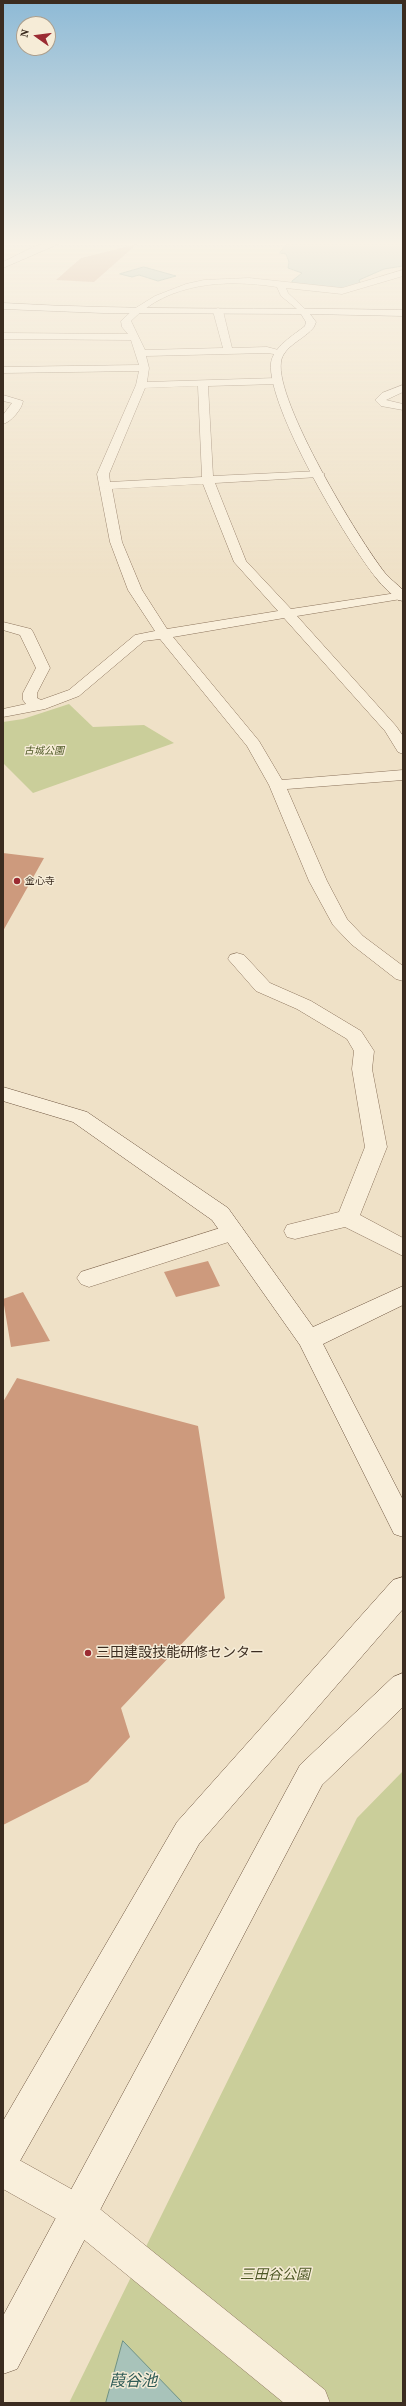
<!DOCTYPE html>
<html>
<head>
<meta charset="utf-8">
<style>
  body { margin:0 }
  #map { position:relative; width:406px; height:2406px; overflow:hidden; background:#efe1c7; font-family:"Source Serif 4",serif }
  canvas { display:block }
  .frame { position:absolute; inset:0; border:4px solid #3b2c20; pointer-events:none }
  .north { position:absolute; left:16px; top:16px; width:40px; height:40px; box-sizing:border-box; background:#f6ecd7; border:1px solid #ab9f8e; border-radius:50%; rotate:284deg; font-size:11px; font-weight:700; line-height:16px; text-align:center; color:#3b2c20 }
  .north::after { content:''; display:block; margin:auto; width:14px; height:18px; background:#9b2b32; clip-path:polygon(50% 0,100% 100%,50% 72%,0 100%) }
</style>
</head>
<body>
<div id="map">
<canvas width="406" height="2406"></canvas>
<div class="frame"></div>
<div class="north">N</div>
</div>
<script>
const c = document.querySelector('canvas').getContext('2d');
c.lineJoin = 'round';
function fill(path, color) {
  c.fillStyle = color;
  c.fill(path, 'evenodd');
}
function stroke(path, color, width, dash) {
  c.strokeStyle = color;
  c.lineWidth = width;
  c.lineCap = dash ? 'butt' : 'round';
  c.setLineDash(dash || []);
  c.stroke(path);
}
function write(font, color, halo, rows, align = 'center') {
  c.font = font + ' "Source Serif 4","Noto Sans JP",serif';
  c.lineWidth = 3;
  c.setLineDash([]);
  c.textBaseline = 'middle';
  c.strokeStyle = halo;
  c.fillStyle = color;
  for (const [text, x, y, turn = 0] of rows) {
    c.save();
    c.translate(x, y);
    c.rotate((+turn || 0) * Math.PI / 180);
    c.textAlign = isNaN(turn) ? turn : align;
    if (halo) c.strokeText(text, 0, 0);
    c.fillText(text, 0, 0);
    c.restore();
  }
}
fill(new Path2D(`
  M69,704L93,727L144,725L174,743L33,793L3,763V722L23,719Z
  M403,1771V2403H69L357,1818Z`), '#cace9a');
const water = new Path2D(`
  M288,243H403V266L384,269L359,280L361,284L338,290L292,284V281L302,273L288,268L289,262L286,254L280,253Z
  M144,267L176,276L158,281L139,275L132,277L120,274Z
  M123,2341L183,2403H106Z`);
fill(water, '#a8c3ba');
stroke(water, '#6e9287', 1);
fill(new Path2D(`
  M137,244L94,282L56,280L81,258Z
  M3,853L44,858L3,931Z
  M208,1261L220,1286L176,1297L164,1272Z
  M23,1292L50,1341L11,1347L3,1299Z
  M17,1378L198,1426L225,1598L121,1708L130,1737L88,1782L3,1825V1402Z`), '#cd9a7d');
const lane = new Path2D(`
  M78,2196L90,2201L325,2390L330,2403H284L66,2225L61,2213L66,2201Z`);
const street = new Path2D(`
  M403,270V276L342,294L286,288L288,293L306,310L302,313L281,296L277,287C226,279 169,282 131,321L145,350L223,348L213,311L218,308L223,311L232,348L267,347L286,352L281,355L267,353L146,356L149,368L147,382L277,378L282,381L277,384L208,386L213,476L319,471L325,474L319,477L215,483L246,561L291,609L403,592V598L401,599L297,616L396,726L403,736V754L398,752L385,731L284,618L173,637L259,741L282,780L403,770V780L287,789L327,881L347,919L363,936L403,966V981L396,979L351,944L333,925L309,881L269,785L247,746L160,639L144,641L79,696L45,709L3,717V709L26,704L23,700V693L36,668L20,635L3,630V622L31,629L33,632L50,668L37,693V698L41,700L69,690L135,635L155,631L128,590L110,542L97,474L136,385L139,371L3,373V367L139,365L131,340L3,339V333L128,334L122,327L121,321L134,309L155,296L186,284L204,280L249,278L342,288ZM198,386L202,477L110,482L109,474L145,388ZM203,484L234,562L278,611L167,629L142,590L122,542L112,489Z
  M403,385V392L386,400L403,404V410L381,406L375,400L382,393Z
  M3,395L23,401C22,409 11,422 3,424V415L12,403L3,401Z
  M237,953L244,955L270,983L311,1001L361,1031L374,1051L372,1069L387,1147L360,1215L403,1238V1256L345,1227L295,1239L287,1237L284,1231L287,1225L339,1212L365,1147L352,1069L354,1051L347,1039L297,1009L256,991L228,959L230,955Z
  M233,1224L241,1226L244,1232L241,1238L89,1287L81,1284L77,1278L81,1272Z
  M3,2151L91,2200L96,2213L91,2226L78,2231L3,2189Z`);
const secondary = new Path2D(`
  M48,243H61L3,268V262L35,246Z
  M3,303C137,311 270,307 403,310V316L310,314L316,322L314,327C305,339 283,346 281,362C275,401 359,540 385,573C390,579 397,584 403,590V601L398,600C391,593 383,587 377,579C347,542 267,407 271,363C273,347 294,335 305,326L306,322L301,314L103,313L3,309Z
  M3,1087L87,1112L228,1208L313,1327L403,1286V1305L323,1344L403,1500V1537L394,1534L300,1345L212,1220L73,1122L3,1101Z
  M403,1577V1609L199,1844L16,2168L3,2173V2121L177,1822L393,1580Z
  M403,1673V1707L322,1785L17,2369L3,2374V2316L300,1765L393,1677Z`);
stroke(lane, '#8b735c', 1);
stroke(street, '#8b735c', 1);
stroke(secondary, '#6d543f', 1);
fill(lane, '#f9efdb');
fill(street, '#f9efdb');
fill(secondary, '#f9efdb');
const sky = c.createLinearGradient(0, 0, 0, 580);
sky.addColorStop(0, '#8ebad6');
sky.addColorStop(0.42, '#f8f2e6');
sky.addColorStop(1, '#f8f2e600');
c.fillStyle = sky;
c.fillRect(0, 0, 406, 580);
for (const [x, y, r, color] of [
  [17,881,4,"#9b2b32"],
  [88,1653,4,"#9b2b32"]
]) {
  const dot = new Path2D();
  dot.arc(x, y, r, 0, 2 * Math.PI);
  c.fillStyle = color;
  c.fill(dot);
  stroke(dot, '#f6ecd7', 1.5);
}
write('italic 10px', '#4e5826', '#f6ecd7', [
  ["古城公園",44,751]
]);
write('10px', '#3b2c20', '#f6ecd7', [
  ["金心寺",25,881]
], 'left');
write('14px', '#3b2c20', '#f6ecd7', [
  ["三田建設技能研修センター",96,1653]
], 'left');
write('italic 14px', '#4e5826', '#f6ecd7', [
  ["三田谷公園",275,2275]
]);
write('italic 16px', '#2f5b56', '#f6ecd7', [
  ["葭谷池",133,2382]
]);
</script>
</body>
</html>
